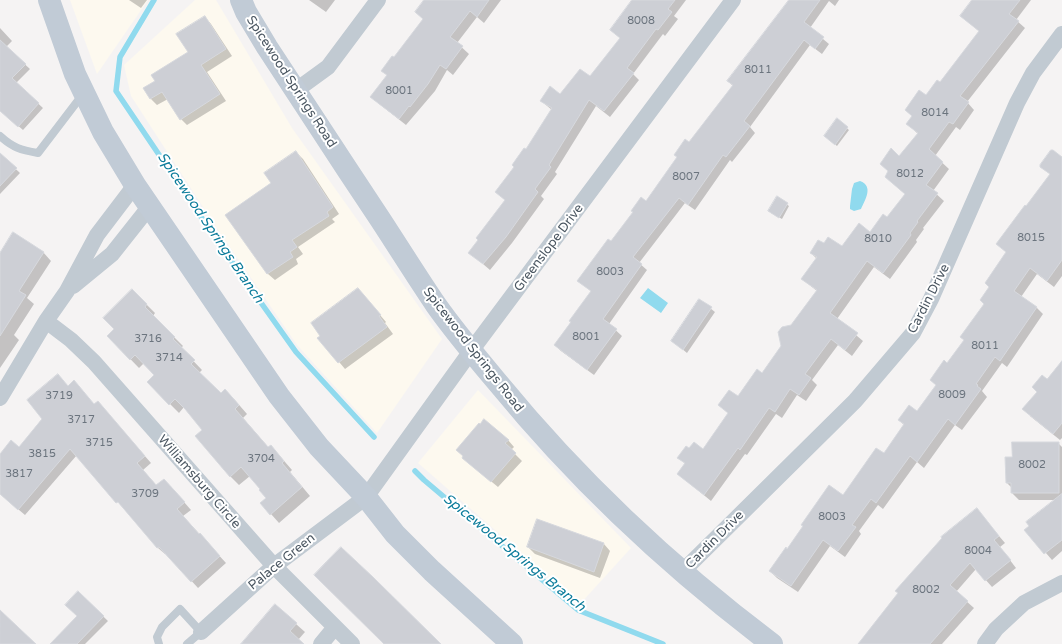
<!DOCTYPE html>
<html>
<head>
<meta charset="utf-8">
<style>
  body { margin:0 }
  canvas { display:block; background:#f5f3f3 }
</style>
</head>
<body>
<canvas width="1062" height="644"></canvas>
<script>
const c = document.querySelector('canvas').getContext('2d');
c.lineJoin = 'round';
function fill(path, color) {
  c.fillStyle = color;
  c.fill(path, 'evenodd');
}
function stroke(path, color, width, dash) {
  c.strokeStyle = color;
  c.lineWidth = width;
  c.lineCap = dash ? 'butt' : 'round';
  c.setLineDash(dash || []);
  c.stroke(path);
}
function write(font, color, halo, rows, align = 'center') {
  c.font = font + ' "Varela Round",sans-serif';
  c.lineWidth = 4;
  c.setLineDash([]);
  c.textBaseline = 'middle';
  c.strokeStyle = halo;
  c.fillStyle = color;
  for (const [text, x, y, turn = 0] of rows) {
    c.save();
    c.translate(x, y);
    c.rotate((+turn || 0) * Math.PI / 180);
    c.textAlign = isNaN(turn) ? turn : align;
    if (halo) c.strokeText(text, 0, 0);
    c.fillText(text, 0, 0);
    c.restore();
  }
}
fill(new Path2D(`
  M70,0H148L97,74Z
  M195,0H216L292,128L442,339L377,433L297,345L212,221L131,96L124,65Z
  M478,390L631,548L580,604L418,463Z`), '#fdf9ef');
fill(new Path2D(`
  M860,181C874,186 865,200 861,209L854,211L850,209V206L852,189L854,183Z
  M648,288L668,303L661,313L640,298Z`), '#90daee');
fill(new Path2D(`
  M129,0H147L141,8Z
  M309,0H335L326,12Z
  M426,0H501L484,23L477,17L457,43L469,54L453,75L447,70L435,91L406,125L378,103L388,76L382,71L394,59L424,19Z
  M633,0H686L674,16L678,19L665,36L663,34L633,74L639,80L610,117L596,106L555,172L557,174L541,196L544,199L512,243L490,270L470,253L506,201L497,192L527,151L552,110L541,101L560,96L590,78L621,39L611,30Z
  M791,0H839L835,6L829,1L810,28L829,44L822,54L810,45L750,127L755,133L732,162L730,160L695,210L685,203L639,263L647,270L609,324L622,336L594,375L561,351L555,345L592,292L579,281L646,202L689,143L733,86L728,81Z
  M973,0H1031L1016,20L1025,28L967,102L974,110L960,130L956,127L935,156L949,169L933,191L944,201L923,228L924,229L916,240L917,242L890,279L874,267L837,319L863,341L852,356L838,345L812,380L817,385L806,401L797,395L782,418L776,414L747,455L745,454L711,501L678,474L685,464L679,457L689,450H703L729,414L720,405L738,398L763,374L782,346L791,326L817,291L802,279L817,259L811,253L824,245L842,248L870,233L888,219L906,195L886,177L918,134L908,124L913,117L906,110L927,96L941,84L980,32L961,16Z
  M205,17L211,24L232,56L207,72L226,101L187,125L181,119L168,99L157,105L151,99L144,88L156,81L189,52Z
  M0,28L12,41L6,47L30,69L16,83L43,108L23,130L0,110Z
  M837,120L849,130L837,146L827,138Z
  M296,152L303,159L339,214L332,219L335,222L298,247L303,254L296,259L298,264L275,280L268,274L227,215L272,183Z
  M0,154L20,173L0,194Z
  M1062,158V276L1054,287L1037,274L1021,297L1037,308L1043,314L1007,367L1002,363L982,391L987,397L962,430L955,425L924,468L917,462L883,509L878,505L859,531L861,534L845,557L830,546L798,592L777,578L770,571L787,550L884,455L905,426L899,420L917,412L937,386L931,380L948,364L965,341L985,304L990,287L1007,253L998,244L1051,175L1041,166Z
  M777,198L789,206L782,219L771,213Z
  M43,252L51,261L27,298L34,304L14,335L19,340L0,368V255Z
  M358,289L386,322L385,323L393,334L345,369L319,338Z
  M132,290L155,313L153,316L183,346L181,348L202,370L199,373L221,394L225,390L234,399L247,414L243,418L269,448L279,455L292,470L290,472L310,496L279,523L271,514L267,498L250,476L239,485L230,476L204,430L184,407L179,413L148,382L156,375L144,363L139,368L108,336L115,329Z
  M700,300L715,312L687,353L676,344Z
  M1062,377V438L1060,440L1030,416L1047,381Z
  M68,386L95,405L104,409L151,463L143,470L157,486H170L191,510L183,516L226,563L198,588L166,553L165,554L158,548L77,455L25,515L0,494V455L19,448Z
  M508,440L514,447L511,450L522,461L498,487L470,464L464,456Z
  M1058,443L1062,447V551L1052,560L1026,530L1056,500H1019L1012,493V488L1007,483L1013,458Z
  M977,510L1005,543L1000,547L1016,568L992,587L976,569L956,592L974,608L942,644H869Z
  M538,520L604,544L610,551L600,578L535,554L528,547Z
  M78,592L108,621L85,644H70L78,616Z
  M296,624L305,632L298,640L302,644H242Z`), '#0003');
stroke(new Path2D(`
  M154,0L120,57L116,91L220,245L296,352L374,437
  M415,471L424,480L578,610L663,644`), '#90daee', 5.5);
const building = new Path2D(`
  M424,0H489L477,17L470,11L450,37L463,46L446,69L440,65L428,84L410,107L409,106L399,119L370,97L387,75L381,71L392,56L394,57L423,19L415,12Z
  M632,0H675L668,9L672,12L658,30L656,29L627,68L634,73L604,111L589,100L549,165L551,167L535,189L538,192L506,237L483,264L468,253L478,240L476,238L505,200L495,192L514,167L512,165L524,148L526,149L552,108L540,101L550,86L560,94L580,69L590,76L620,38L610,30Z
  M789,0H820L804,22L824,37L815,49L804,40L744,121L750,126L726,157L723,155L688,205L679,198L633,257L642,264L603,319L617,329L587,370L554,345L571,322L569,321L591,291L577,281L608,239L611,241L633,212L631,211L641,197L646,201L677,157L674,155L685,139L689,142L733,85L727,81Z
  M972,0H1020L1009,14L1019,21L960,96L969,102L953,124L949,122L929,149L943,162L926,185L938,193L917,221L918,222L910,233L911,235L883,273L867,261L830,313L858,333L845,350L831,339L805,374L811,378L799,395L790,389L775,412L769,408L740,450L738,448L704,495L677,474L685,463L677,458L686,446L689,448L694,442L703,449L728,413L718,405L729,390L738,396L757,369L762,373L781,346L778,332L782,327L791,325L817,290L801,279L817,257L810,253L818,240L824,243L828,237L842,246L859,223L870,232L883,214L887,217L905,194L885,177L888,171L880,164L891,148L899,156L918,133L906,124L912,116L905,110L919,90L926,95L937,80L940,82L979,31L960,16Z
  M205,16L226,49L201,65L220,94L180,120L162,92L150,99L143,88L155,81L151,75L188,52L176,34Z
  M0,40L26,64L12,78L39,103L18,127L0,111Z
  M837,118L848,127L835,145L824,136Z
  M1051,150H1053L1062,157V260L1047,281L1030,268L1014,291L1037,307L1000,361L995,357L976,384L978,385L977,386L981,389L955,425L948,419L917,462L910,456L876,503L871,499L863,510L852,525L856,527L838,551L823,540L791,586L769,571L786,547L787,549L803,526L801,525L829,485L843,495L876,448L884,453L904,424L898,420L909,405L917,411L936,385L930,380L944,360L947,363L964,340L960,337L984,304L980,300L989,287L985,283L1006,252L996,244L1025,205L1026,206L1050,174L1040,167V165Z
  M296,151L333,207L327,212L329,216L292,240L297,247L290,252L293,257L267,274L225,215L271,183L264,173Z
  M0,153L17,168L0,186Z
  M777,196L788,203L779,218L768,211Z
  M13,232L44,252L19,291L26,295L0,336V253Z
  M358,288L381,315L379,316L387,327L338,363L317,338L320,336L311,323Z
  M132,289L147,304L145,307L175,337L173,339L195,360L191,364L221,393L225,389L239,405L235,409L268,447L271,445L284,461L282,463L302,487L270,515L260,503L266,498L259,490L260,489L241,467L230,477L195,436L202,430L185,409L175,399L169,405L147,382L154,375L135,355L130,360L107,336L114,329L103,318Z
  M699,299L712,307L683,350L671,341Z
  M1062,361V423L1053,434L1022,409L1037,392L1032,387L1042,375L1047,379Z
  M58,374L68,386L74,380L94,404L98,401L145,456L137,463L156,485L164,479L185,502L177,509L199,534L200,533L220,556L191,582L159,547L157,548L118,502L116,503L70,449L18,510L0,494V454L11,440L19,447L42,419L27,400Z
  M484,419L509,440L505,443L516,453L491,482L462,458L463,456L456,450L479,423L480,424Z
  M1012,442H1059V493H1011V483H1006L1005,457H1012Z
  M1062,494V540L1044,554L1024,530L1029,526L1026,522Z
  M977,508L999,536L994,540L1011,560L985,581L970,563L950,585L968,601L930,644H858L898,593L895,591L942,538L941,537Z
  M537,519L604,543L594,572L527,547Z
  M341,547L373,577L441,644H384L314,575Z
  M78,591L104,616L77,644H50L77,616L65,605Z
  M275,604L297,623L290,631L304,644H241Z
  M0,610L36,644H0Z`);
fill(building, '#cdcfd5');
stroke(building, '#d7d9de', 1);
stroke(new Path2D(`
  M0,136C13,148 21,150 38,153L83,94
  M159,644L157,637L162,627L180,609L201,632L187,644`), '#c1cad2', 8);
stroke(new Path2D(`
  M295,91L328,67L378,0
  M73,286L112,254L150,206
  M46,321L71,340L94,362L274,566L352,644
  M0,398L46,321L67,291L97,235L135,185
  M682,572L855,401L913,333L931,299L1017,103L1033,73L1062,34
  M201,632L274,566L366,497L471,351L733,0
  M321,644L335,627
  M985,644L996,629L1024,603L1062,583`), '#c1cad2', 16);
stroke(new Path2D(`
  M49,0L75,74L103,132L135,185L279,396L319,447L366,497L395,534L432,571L512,644
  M241,0L246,12L267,47C305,105 342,162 380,219C399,248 417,277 436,305C455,332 477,358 498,383C579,482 670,567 772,644`), '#c1cbd6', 22);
write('11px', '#6b747e', null, [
  ["8008",641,21],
  ["8011",758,70],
  ["8001",399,91],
  ["8014",935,113],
  ["8012",910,174],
  ["8007",686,177],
  ["8015",1031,238],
  ["8010",878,239],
  ["8003",610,272],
  ["8001",586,337],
  ["3716",148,339],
  ["8011",985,346],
  ["3714",169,358],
  ["8009",952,395],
  ["3719",59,396],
  ["3717",81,420],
  ["3715",99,443],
  ["3815",42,454],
  ["3704",261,459],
  ["8002",1032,465],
  ["3817",19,474],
  ["3709",145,494],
  ["8003",832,517],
  ["8004",978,551],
  ["8002",926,590]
]);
write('13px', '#4a5661', '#fff', [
  ["Spicewood Springs Road",291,82,57],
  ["Greenslope Drive",549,248,-53],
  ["Cardin Drive",929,299,-63],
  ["Spicewood Springs Road",473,350,52],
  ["Williamsburg Circle",199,482,49],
  ["Cardin Drive",715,540,-45],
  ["Palace Green",282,562,-39]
]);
write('italic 14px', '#0c7c9b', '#fff', [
  ["Spicewood Springs Branch",210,228,56],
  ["Spicewood Springs Branch",514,553,39]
]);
</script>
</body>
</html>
